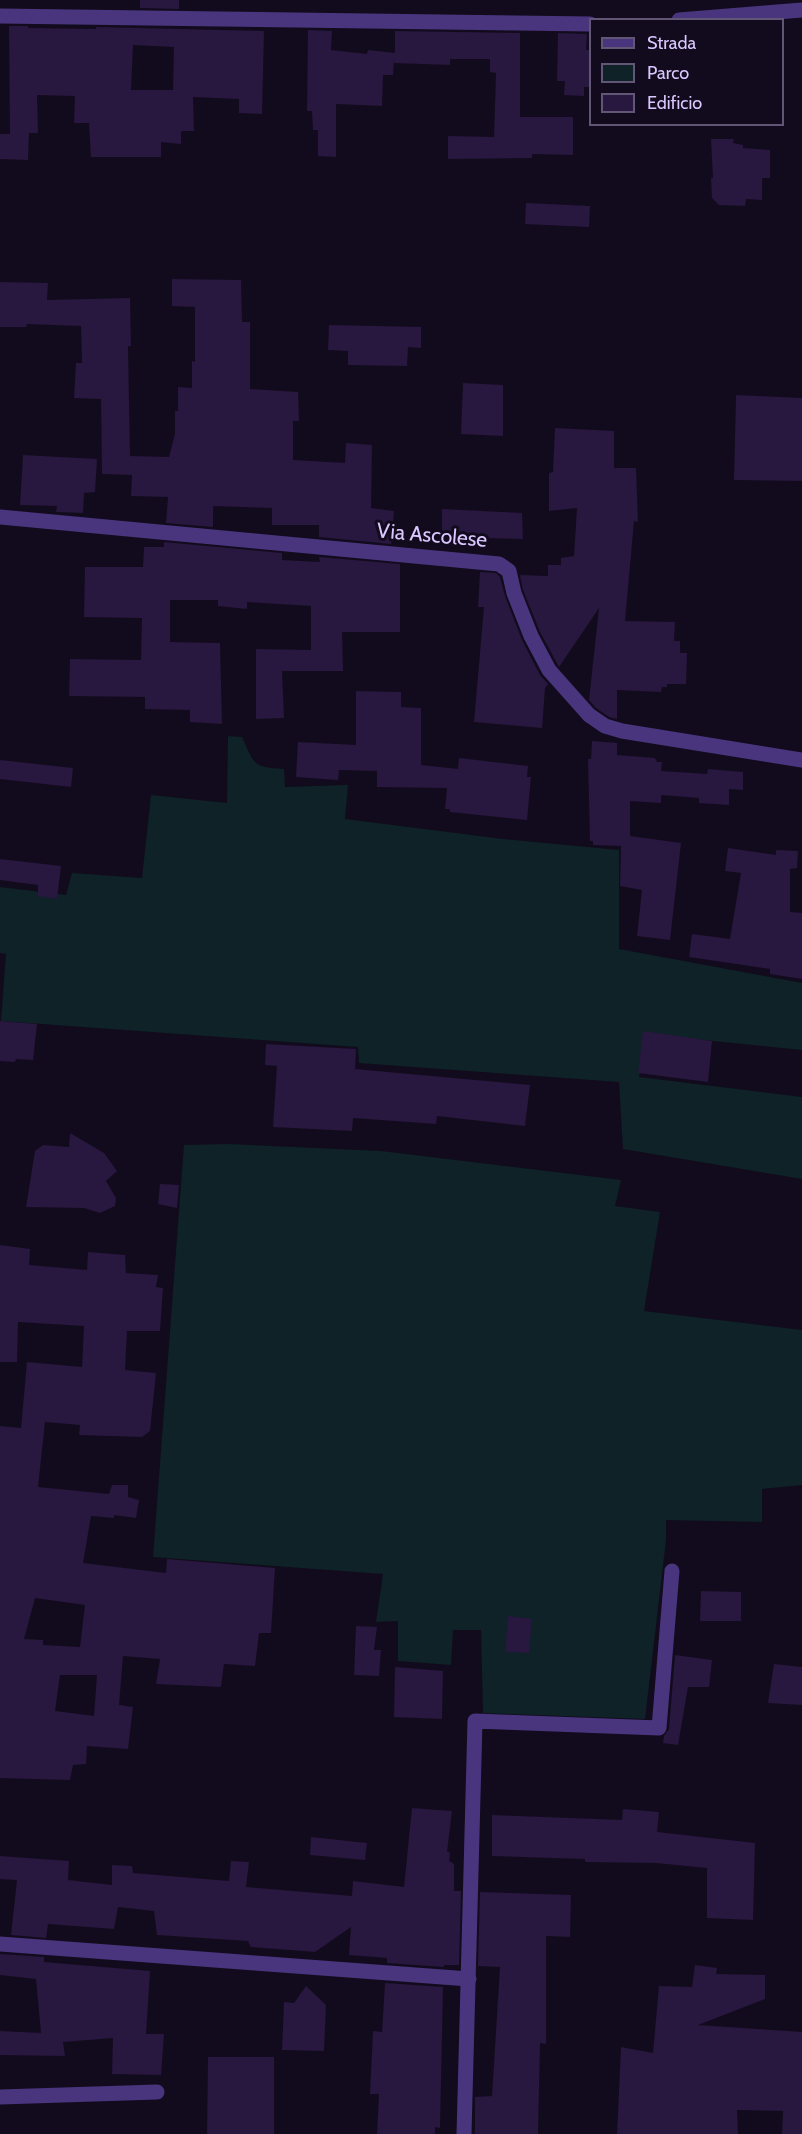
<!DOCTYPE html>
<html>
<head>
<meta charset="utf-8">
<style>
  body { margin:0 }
  #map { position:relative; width:802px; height:2134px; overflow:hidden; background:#120b1d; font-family:Cabin,sans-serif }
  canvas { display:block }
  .legend { position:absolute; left:589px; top:18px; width:195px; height:108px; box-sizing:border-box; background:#120b1d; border:2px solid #625677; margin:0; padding:8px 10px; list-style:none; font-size:18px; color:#dbc7ff }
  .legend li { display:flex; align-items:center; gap:12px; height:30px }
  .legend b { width:30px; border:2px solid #625677 }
</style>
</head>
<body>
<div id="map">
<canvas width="802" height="2134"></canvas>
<ul class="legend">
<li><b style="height:8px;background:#49357d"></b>Strada</li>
<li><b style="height:16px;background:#0e2227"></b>Parco</li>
<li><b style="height:16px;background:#28173e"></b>Edificio</li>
</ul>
</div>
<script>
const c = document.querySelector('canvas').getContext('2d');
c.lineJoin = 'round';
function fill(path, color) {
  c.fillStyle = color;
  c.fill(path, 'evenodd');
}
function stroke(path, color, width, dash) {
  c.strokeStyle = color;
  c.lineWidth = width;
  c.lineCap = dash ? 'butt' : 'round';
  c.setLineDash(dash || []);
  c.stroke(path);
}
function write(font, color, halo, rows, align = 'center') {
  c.font = font + ' Cabin,sans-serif';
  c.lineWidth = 6;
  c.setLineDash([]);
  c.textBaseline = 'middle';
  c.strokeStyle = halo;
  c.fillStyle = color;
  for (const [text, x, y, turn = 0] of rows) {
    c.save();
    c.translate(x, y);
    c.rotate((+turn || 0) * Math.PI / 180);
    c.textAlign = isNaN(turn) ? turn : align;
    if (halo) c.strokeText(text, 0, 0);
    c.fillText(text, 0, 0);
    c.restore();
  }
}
fill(new Path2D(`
  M228,736L242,737C255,765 252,767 284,769L285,787L348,785L345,819L503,839L619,850V949L802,983V1050L644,1034L639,1077L802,1097V1179L623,1149L619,1082L359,1063L358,1047L1,1021L6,954L0,953V887L66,895L72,873L142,878L151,795L227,803Z
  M229,1144L381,1151L621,1180L615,1206L660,1212L644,1311L802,1330V1485L762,1489V1522L666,1520V1540L645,1719L483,1713L481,1630H453L451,1665L398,1661V1621L376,1622L383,1574L153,1557L184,1145Z`), '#0e2227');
fill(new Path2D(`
  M140,0H179V9L140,8Z
  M9,26H28V28L96,29V27L264,31L262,114L239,113V99L193,97L194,131H181V144L161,142V157H91L89,123H74L75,96L37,95L38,133H29L28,160L0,159V134H10ZM133,45L174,47L173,90H131Z
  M308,30L332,31L331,50L367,54L368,50L395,53V31L520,33V117H573V155L532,154V158L448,159V136L494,137L496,73L490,72V59H450V65L394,63V58L393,75H383L382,106L336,104V157L318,156V130H313L312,111H307Z
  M558,33L587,34L586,50H591V87H584V96L564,95L565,81H557Z
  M711,139H734L733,143L743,145V148L770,150V178H762V200L746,199L745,206L719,205L712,198L711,178H713Z
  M526,203L590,206L589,227L525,224Z
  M172,279L241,280L242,322H250V389L298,392L299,421H293V460L345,463L346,443L372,445L371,508L394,511L391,544L319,537V525H272V508L213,506V527L166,523L168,497L131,496L132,475L102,474L101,399L74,398L76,363H82L81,326L27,324L26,327H0V282L48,283L47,300L130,298L131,346H128L130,456L169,457L175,434V411H178V387L192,388V361L195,362V307L172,306Z
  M329,325L421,327V348L408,347L407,366L348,365V351L328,350Z
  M463,383L503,385V436L461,434Z
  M736,395L802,398V481L734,480Z
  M555,428L614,431V468H636L638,522L634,521L625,621L675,622L674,641H680V653H687L686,684H667V687H662L661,692L617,690V719L609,717L596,708L589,700L599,608L559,667L540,632L523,590L520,575L548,576V565H561V558L574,556L577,508L549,511V473L553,472Z
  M23,455L97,459L95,492L84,493L83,513L56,512L57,506L20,505Z
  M442,509L522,513L523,539L442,537Z
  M164,542L282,553V560L320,562L319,557L400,564V632H342L343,671H282L284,718L256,719V649L311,650V606L247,602V609L218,606V600H170V642L220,643L222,724L190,722V710L145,709V697L69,696L70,659L141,660L142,618L84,617L85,567H143L144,547H164Z
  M480,572L496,573L500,577L505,596L522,640L540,675L548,684L545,688L542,728L474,722L484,607H478Z
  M356,691L401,692V707L421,708V765L458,769L459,758L528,766L527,777H531L527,820L450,812V809H445L447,788L377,787V771L339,770L338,780L296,777L298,742L356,745Z
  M592,741L617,743V755L655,758L657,762H662L661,771L707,774L708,769L743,772V790L729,789V805L699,803V798L661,795V803L630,801V836L681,843L670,940L637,936L642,890L620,886L621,846L593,845V841H590L588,759H591Z
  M0,760L73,768L71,787L0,779Z
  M728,848L776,855V850L798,851L797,868L790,869V912L802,913V979L770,974V969L689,957L692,934L730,939L741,873L725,871Z
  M0,859L61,866L57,899L38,896V885L0,880Z
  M0,1021L37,1024L33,1060L16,1059L15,1062L0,1061Z
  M643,1031L712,1041L708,1082L638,1073Z
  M266,1044L356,1049L355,1069L530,1085L525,1126L437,1116L436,1124L353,1118L352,1131L273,1127L277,1066L265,1065Z
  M70,1133L104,1153L117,1171L106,1181L116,1198L115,1206L100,1213L84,1208L26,1207L35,1151L43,1145L69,1147Z
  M160,1184L179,1185L177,1208L158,1204Z
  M0,1245L30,1249L29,1265L87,1270L88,1252L125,1255L126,1273L158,1275L156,1287L163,1288L160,1331H127L125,1370L156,1373L150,1431L142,1437L79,1435L80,1425L45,1422L38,1487L109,1494L112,1485H128V1497L139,1500L136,1518L114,1515V1518L91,1516L83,1563L166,1573L167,1559L275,1568L271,1633H259L255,1666L224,1664L221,1687L156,1684L160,1659L123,1656L119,1705L133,1707L128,1749L87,1746L86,1764L73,1765L70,1780L0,1778V1426L21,1428L27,1362L82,1367L84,1326L18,1322L17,1362H0ZM35,1598L85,1605L80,1647L43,1645V1640L24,1639ZM60,1675H97L94,1716L55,1711Z
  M701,1591L741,1592V1621H700Z
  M508,1616L532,1619L529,1653L505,1652Z
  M356,1626L377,1627L374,1650H381L379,1676L354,1675Z
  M675,1655L712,1660L709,1687H688L678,1745L663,1743L664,1736L669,1729Z
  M774,1664L802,1667V1705L768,1703Z
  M395,1667L443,1671L442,1719L394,1717Z
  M412,1808L452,1811L447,1852H450L449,1861L454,1864V1891H461L459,1965H444V1967L387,1963V1958L349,1955L351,1927L315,1952L251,1947L248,1941L157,1935L154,1911L118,1907L114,1929L48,1924L46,1938L11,1935L17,1880L0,1879V1856L69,1861L68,1880L112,1885V1865L132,1866L133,1873L229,1881L231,1861L249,1862L246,1887L352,1896L353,1881L404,1887Z
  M623,1809L659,1812L657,1832L755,1843L753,1920L707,1918V1868L656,1863L585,1862V1859L492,1856V1815L622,1820Z
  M311,1837L367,1843L365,1860L310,1855Z
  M480,1892L571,1895L570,1937L546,1936V2044L540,2043L538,2134H475V2097L492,2096L500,1967L478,1966Z
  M0,1954L44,1957V1962L150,1971L146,2034H164L161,2075L112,2074L113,2038L63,2042L65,2056L0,2055V2031L41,2033L36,1979L0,1975Z
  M695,1965L717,1968L716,1974L765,1975V1999L698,2025L802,2032V2134H782L783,2111L737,2110L738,2134H617L621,2047L653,2053L659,1986L692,1987Z
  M385,1983L443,1987L440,2128L435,2127V2134H377L379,2094H370L373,2031L382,2032Z
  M306,1986L326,2005L324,2051L282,2050L284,2002L294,2003Z
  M208,2057H274V2134H207Z`), '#28173e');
stroke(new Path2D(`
  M0,16L590,24
  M679,20L802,10
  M0,517L499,564L509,571L514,593L531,636L549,670L589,715L605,726L622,731L802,760
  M0,1944L469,1979
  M0,2097L157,2092
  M464,2134L475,1721L659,1728L672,1571`), '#49357d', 15);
write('21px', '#dbc7ff', '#120b1d', [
  ["Via Ascolese",432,536,5]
]);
</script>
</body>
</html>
